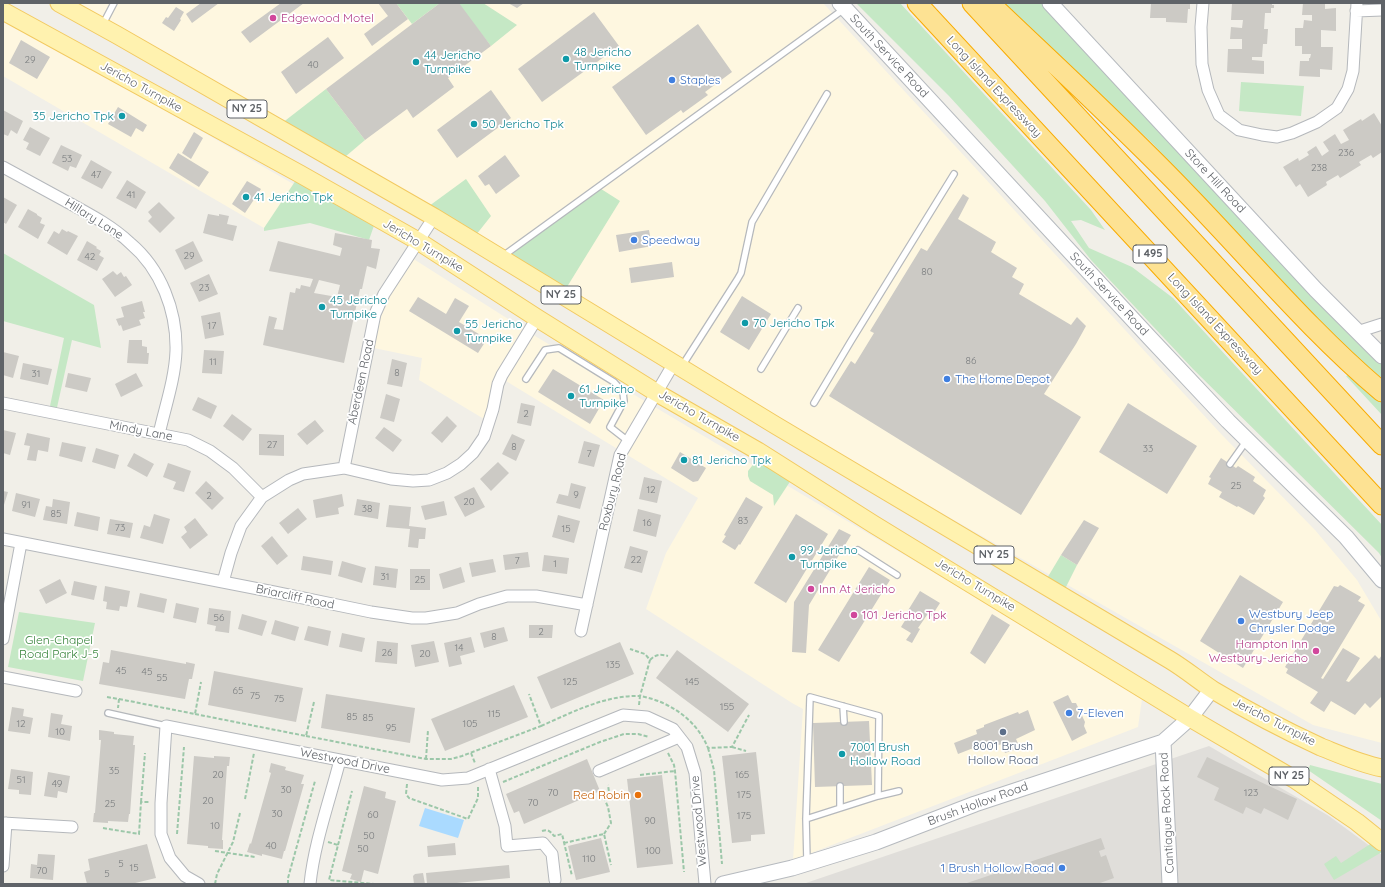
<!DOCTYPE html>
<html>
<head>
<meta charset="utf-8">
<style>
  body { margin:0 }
  #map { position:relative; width:1385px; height:887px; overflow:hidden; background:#f1efe8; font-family:Quicksand,sans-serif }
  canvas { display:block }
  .frame { position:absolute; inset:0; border:4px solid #5f6368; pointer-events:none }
</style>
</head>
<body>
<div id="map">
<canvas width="1385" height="887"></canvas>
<div class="frame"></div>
</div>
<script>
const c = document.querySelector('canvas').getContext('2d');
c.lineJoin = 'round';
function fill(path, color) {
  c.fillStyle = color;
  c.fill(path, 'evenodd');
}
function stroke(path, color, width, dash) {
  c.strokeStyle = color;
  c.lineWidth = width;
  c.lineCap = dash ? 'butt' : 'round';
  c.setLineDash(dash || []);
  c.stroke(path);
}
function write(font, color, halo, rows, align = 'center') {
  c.font = font + ' Quicksand,sans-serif';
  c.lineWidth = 3.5;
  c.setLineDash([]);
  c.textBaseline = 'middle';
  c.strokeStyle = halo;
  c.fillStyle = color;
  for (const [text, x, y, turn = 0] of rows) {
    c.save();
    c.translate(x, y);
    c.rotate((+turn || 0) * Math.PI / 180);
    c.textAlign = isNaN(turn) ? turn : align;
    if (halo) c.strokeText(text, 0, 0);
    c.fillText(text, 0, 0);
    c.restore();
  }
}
fill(new Path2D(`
  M48,3H823L1223,436L1315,530L1357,580L1382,622V743L1313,725Z
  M3,17L295,185L264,228L3,76Z
  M412,258L535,336L1041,636L1142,699L1138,727L793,860L803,709L792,703L646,609L666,553L698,498L501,378L489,422L419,380L422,358L369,347L378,314Z`), '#fef7e0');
fill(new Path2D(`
  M1209,746L1329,816L1382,855V884H803Z`), '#e0deda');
fill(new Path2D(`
  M396,3H440L412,24Z
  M457,3H483L517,25L491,46Z
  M856,3H900L1091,210L1105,230L1081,220L1071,221L1089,248L1132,267L1173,298L1382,525V558L1379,553L1193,369L1091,260L1045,201L949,96Z
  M1004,3H1041L1382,363V378L1335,340L1153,144Z
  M1241,82L1304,86L1301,116L1239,111Z
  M326,89L365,140L339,162L277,127Z
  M300,174L377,217L369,240L310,223L264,231V228Z
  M466,179L491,216L472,240L425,209Z
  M598,187L620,201L562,295L501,258Z
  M3,253L94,305L101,348L72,340L56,412L49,411L64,338L3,321Z
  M1351,374L1382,399V415L1346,376Z
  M762,453L795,474L774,506L773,495L750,481L748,476V471Z
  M1061,555L1077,565L1062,595L1043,585Z
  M19,612L95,623L83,681L8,667Z
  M1310,765L1382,784V821L1308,770Z
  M1378,839L1382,842V852L1334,880L1324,864L1336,856L1341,863Z`), '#c5e8c5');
fill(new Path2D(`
  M425,808L464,820L458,838L419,826Z`), '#aadaff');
fill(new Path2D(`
  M201,3H219L192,23L186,14Z
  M281,3H304L250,43L241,32Z
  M378,3H396L408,19L372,46L364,34L388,16Z
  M440,3H459L491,46L448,78L454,87L413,118L407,109L365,140L326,89Z
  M508,3H524L517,8Z
  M1151,3H1190V9H1188L1187,23L1166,22V18H1150Z
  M1232,3H1272V5H1274V8H1271V13H1265L1264,29H1268L1267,44H1263L1262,57H1252V60L1264,61V74L1227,72L1228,49H1242V39H1230L1231,27L1242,28L1243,20H1231Z
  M1303,3H1325V9L1336,8V31L1321,30V47H1333L1332,70L1320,69V77L1299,76L1300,61H1309V58H1310L1311,54H1302V46H1295V28H1303L1304,20L1312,21V15H1302Z
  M176,7L184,12L180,19L181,20L174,31L162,23L166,17L168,18Z
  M594,12L619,46L542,102L518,69Z
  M698,24L732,72L705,92L708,95L683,113L681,110L646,135L612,87Z
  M328,37L344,58L296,94L281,72Z
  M21,40L50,57L37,79L9,63Z
  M491,90L511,118L457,158L437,130Z
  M118,107L147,125L143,132L136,128L131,137L108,124Z
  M3,110L23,121L17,134L11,130L8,136L3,134Z
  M1374,113L1382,126V152L1373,158L1371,155L1359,162L1361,165L1340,178L1338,175L1326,182L1327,185L1308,197L1300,184L1296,187L1283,167L1298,158L1299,161L1309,155L1307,152L1316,146L1322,156L1329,151L1323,142L1335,134L1341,144L1349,140L1343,130L1361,119L1362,121Z
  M30,127L50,138L40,156L26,149L29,143L23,140Z
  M194,132L203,138L191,159L182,153Z
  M61,145L82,155L76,168L70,166L68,171L52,163Z
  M178,153L209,172L199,187L169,168Z
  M505,155L520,176L496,194L489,184L485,186L478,176Z
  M91,160L112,172L102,189L81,178Z
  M127,180L146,192L136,209L116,198Z
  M247,181L261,189L245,213L232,204Z
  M963,194L969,198L958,219L996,242L991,252L1017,268L1012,277L1024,284L1019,294L1071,325L1077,317L1086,326L1076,344L1044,394L1081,417L1021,515L829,396L851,361L855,364L874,333L870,331L921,248L927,251Z
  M3,197L17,205L6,224L3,222Z
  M159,202L175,218L160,233L148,221L152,217L148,212Z
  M28,209L37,214V215L42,218L40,223L45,225L38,239L18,227Z
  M208,214L219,216V214L229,216L227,224L237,226L233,241L203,233Z
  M62,229L67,232L68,231L78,236L67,255L47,243L54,231L59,234Z
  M649,230L652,246L619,252L616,235Z
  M335,233L372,240L371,248L380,249L376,269L367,266L362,289H360L344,363L263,345L269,316L277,318L274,329L283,330L290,292L295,293L296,288L300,289L301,285L310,287L313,279L269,271L278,241L340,256L342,248L333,245ZM319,280L340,285L337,297L314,293Z
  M87,241L97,247L96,248L101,251L99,255L104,258L97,271L77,260Z
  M193,241L203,261L185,270L175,250Z
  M672,262L674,277L631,283L629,268Z
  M113,271L117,275L121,272L124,277L126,276L132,285L115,297L102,279Z
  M209,274L218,294L199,302L190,283Z
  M742,296L771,314L749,350L720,332Z
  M418,297L446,314L455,298L469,306L459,322L487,339L478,353L409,311Z
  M142,301L145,312H143L145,318L139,320L141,325L123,331L121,325L119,326L116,319L124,317L121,307Z
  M220,312L224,335L205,339L201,316Z
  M129,340H142V346L147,347V353H149L148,364L127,363Z
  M204,350L224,351L222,374L202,373Z
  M3,352L19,356L13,378L3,375Z
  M392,359L407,363L402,387L387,384Z
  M23,363L52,369L48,385L20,379Z
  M553,369L604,400L590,424L538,392Z
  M68,373L91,378L87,392L65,387Z
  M136,373L143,386L121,397L115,384Z
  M386,394L400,399L394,422L380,418Z
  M198,397L217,406L211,419L192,410Z
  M521,403L535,406L531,426L517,423Z
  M1128,403L1197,446L1167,494L1099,452Z
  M232,414L252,429L243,441L223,426Z
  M447,416L457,426L442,443L431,433Z
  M315,420L324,431L307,445L297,434Z
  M384,427L402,440L393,452L375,438Z
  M3,430L16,433L10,455L3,453Z
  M27,433L50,438L48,452L38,450L36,461L27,460L30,446L24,445Z
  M259,434L284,435V456L259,455Z
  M512,434L525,440L516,461L502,454Z
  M584,441L600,445L594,467L578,463Z
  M62,442L86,447L82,462L59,456Z
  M96,448L119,455L115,469L92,462Z
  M680,452L706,468L698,481L693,482L671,468Z
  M134,453L154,464L147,477L127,466Z
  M1221,458L1236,468L1238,466L1255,477L1253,481L1266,490L1263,496L1265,498L1254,515L1238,506L1237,507L1219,497L1222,492L1208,484L1211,478L1209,477Z
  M498,462L509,473L491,491L480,479Z
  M168,463L191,471L184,492L173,489L176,482L163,477Z
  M644,477L662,481L657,503L639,499Z
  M206,481L224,498L212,510L195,493Z
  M571,483L586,487L580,509L556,503L559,494L568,496Z
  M474,487L485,507L465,517L454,497Z
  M3,491L8,492L3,508Z
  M16,493L40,499L35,517L12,511Z
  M342,494L344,506L338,508L339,514L316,518L313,500Z
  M746,497L763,507L740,545L739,544L735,550L722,542L726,536L724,535Z
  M53,499L70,502L67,524L43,520L46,506L52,507Z
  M357,499L380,503L378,519L354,515Z
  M444,501L447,515L425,520L421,506Z
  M389,505L411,507L409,526L426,528L425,539H419L418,548L408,547L410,529L386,527Z
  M298,508L307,519L288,534L279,523Z
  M638,509L661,515L656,537L633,531Z
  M77,512L100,517L98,531L74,526Z
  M154,514L170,519L163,544L140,538L144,525L150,527Z
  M796,514L828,534L786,603L754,583Z
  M558,515L580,521L574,543L552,537Z
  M195,518L208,535L190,549L181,537L187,532L184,527Z
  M110,519L133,523L130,538L107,534Z
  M1084,520L1099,528L1077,565L1061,555Z
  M839,529L851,535L809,605L806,653L792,652L794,602Z
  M272,536L288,556L277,565L261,546Z
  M630,546L648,551L642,573L624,568Z
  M528,552L530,567L505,570L503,555Z
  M544,555L569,558L567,574L542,571Z
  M303,556L333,561L331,575L301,570Z
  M493,559L496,572L472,577L469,563Z
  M342,561L366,568L362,583L338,576Z
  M375,566L398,569L396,588L373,585Z
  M461,567L465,582L443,589L439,574Z
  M869,567L890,580L839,662L818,650Z
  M410,569H430V590H410Z
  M1240,575L1283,602L1243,668L1200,641Z
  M60,579L67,593L46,604L39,590Z
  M74,581L97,586L94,600L71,595Z
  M1340,585L1361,597L1358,601L1365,605L1321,678L1323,679L1343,648L1360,658L1346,681L1349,682L1375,655L1379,659L1382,655V696L1370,708L1365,703L1355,715L1331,701L1324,712L1310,703L1318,692L1286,673L1288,669L1285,667L1334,586L1338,587Z
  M105,586L130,591L127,607L120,606L119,611L106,609L107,602L103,601Z
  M920,591L940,603L931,617L927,615L918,628L920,629L912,643L906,640L911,633L901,627L909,614L907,612Z
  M140,593L167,599L164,613L137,607Z
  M176,603L199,608L196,623L173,618Z
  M209,608L231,611L229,633L215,631L216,626L207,624Z
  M242,614L267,621L262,636L238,629Z
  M992,614L1010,625L985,664L970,653Z
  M275,620L299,627L295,641L271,634Z
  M529,625H553L552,638H529Z
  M308,626L331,631L328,646L304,640Z
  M504,627L508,641L484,648L480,633Z
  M342,633L365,638L362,652L339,647Z
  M471,637L475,652L460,656L462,664L449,667L444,643Z
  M377,641L398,643L397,664L375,662Z
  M434,641L439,662L415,667L411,645Z
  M620,642L634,674L551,709L537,677Z
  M111,650L186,664V662L195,664L192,679H189L185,699L99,684L103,662L109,663Z
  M677,650L749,704L728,732L656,678Z
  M214,671L303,688L296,722L208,705Z
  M514,685L528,717L445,751L431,719Z
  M326,694L415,708L410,743L321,728Z
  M1068,695L1072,703H1076L1085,722L1084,726L1087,733L1072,741L1053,702Z
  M12,707L24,709L23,716L33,718L30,734L8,731Z
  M1028,710L1035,730L1016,739L1020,748L1005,753L1002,744L983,750L981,745L958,754L954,743L977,734L976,730L984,727V725L1018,712L1019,714Z
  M51,713L63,715L61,724L72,726L70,741L48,737Z
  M869,721L872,785L815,787L813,723Z
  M99,730L114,732V734L134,736L133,745H135L130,814H129L128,822L108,821V823L93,822L94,813H95L101,740H99Z
  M756,752L765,834L751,835V841L732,843L722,756Z
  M194,756L214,758V756L230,757L229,766H227L222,840H223V849L208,848V846L187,844Z
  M1207,757L1297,799L1288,820L1264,808L1261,814L1246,807L1243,814L1214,800L1219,788L1197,777Z
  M587,759L600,791L524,824L519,811L514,813L506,794Z
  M271,763L286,767L285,770L304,775L301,784H304L285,851H284L282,859L262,854V856L247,852L250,843L251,844L271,773L269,772Z
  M11,769L33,772L31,795L19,794V790L8,789Z
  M48,772L70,776L67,793L58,791L57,798L44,796Z
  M662,775L673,864L637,868L627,779Z
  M364,786L386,792L385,798L396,801L378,874L364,870L361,882L350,879L352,874L342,871Z
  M601,838L610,872L576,880L568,846Z
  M1101,838L1105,849L1099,851L1101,857L1106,855L1114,878L1100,883L1101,884H964Z
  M455,843L456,855L428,857L427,846Z
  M147,844L156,878L131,884H87L84,872L90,870L88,859Z
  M38,854L55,855L53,880L30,878L31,864L37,865Z
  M509,865L510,878L446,884H427L426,873Z
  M423,873L425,884H414L413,876L415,874Z`), '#cccac5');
const lane = new Path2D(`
  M103,24L114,3
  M503,256L844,9
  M682,366L737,280L741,273L752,222L827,94
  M761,369L798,308
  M526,379L545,350L559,348L614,382L623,392L624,401L610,427L628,441
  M814,403L851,341L954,174
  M1230,464L1247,440
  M858,550L897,575
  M843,706L844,722
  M108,713L166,726
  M840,786V808
  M878,796L899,791
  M806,819L878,796L879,716L810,697L806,819L807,861`);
const street = new Path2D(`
  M1203,3L1201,27L1202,64L1208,90L1219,115L1239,130L1262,135L1277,137L1292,133L1317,122L1337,108L1348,89L1353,71L1357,3
  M1356,11L1382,10
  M3,167C25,179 47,191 69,203C91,215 112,226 130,243C161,269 177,311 176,351C175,379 165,407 159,434
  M1357,332L1382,324
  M3,403L188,440L210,451L233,468L262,497
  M344,468L375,314L384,294L434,217
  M3,539L274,592L371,612L412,618H426L457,613L479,604L507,596H536L587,605
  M223,582L231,553L241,526L262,497L289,480L303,474L344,468L391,479L413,481L429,480L447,473L461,464L473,453L484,437L493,409L498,384L502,375L537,318
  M581,631L620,455L674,363
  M3,639L21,543
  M3,677L76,691
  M489,769L505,826L507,846L543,843L552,854L555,880
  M599,771L679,737
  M3,823L72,827
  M3,866L6,823
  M199,884L185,876L170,858L161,834V803L166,726L442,780L468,778L623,715L647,717L673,729L687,747L695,773L705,884
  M310,884C314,844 330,799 340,760`);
const secondary = new Path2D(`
  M840,3L1149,337L1228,421L1346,537L1382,580
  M1050,3L1316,290L1382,356
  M1163,742L1170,884
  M723,884L792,868L876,842L975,804L1163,742L1190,718L1212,689`);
const primary = new Path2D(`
  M59,3L117,35L434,217L775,425L1170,660C1185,669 1198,680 1213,690C1248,711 1284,730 1321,747C1341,755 1361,764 1382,768
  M3,11L300,174L418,241L537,318L657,393L758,451L873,524L1190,718L1294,779L1357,822L1382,842`);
const highway = new Path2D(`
  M917,3L1382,505
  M972,3L1382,445
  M990,3C1056,66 1124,128 1187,194C1252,261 1311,332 1382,392`);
stroke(lane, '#b5b8bc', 8);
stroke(street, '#b5b8bc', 13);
stroke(secondary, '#b6babf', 17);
stroke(primary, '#f2c960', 19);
stroke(highway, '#f9ab00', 21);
stroke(new Path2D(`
  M650,660C656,654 660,654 668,656
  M107,697L119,699L118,708
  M119,699L195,714L201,682
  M639,705L640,696C669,701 697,720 708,748L732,747L749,715
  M195,714L306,736L314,702
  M541,726C573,712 605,695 640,696L650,660L645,654L630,649
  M306,736L426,759H451L462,756L541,726L529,694
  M732,747L746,751
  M708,748L714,770L722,864
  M471,753L475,763
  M668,753L674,765L675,771L684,872
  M426,759L428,730
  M640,775L675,771
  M503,782L600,742L624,734H638L649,737
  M407,784L406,794L409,798L468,819L478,798V786
  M245,799L254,753
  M141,802L145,753
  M103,828L139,834L141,802H150
  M542,831C548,829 550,831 554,836L562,834L572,876
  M177,834L184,747
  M604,834L611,823L608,807L604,798L609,792L608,785
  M328,842L338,845L329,880L374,884
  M564,843L604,834L611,865
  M338,845L352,791
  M215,851L255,857
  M215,884L217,874L233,842L240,813
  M288,884V878L315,781`), '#9cc7a9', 2, [4, 2]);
stroke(lane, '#fff', 5.5);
stroke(street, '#fff', 11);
stroke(secondary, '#fff', 15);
stroke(primary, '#fff2af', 17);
stroke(highway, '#fde293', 19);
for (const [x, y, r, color] of [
  [273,18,4,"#d1479c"],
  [566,59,4,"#0f9aa8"],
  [416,62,4,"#0f9aa8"],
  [672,80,4,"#3f7fe0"],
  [122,116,4,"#0f9aa8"],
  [474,124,4,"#0f9aa8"],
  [246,197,4,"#0f9aa8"],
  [634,240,4,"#3f7fe0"],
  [322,307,4,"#0f9aa8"],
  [745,323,4,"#0f9aa8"],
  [457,331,4,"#0f9aa8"],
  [947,379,4,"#3f7fe0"],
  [571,396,4,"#0f9aa8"],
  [684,460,4,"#0f9aa8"],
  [792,557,4,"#0f9aa8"],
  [811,589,4,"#d1479c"],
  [854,615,4,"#d1479c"],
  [1241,621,4,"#3f7fe0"],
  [1316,651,4,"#d1479c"],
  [1069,713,4,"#3f7fe0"],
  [1003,732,4,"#5c6f8a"],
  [842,754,4,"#0f9aa8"],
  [638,795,4,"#e8710a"],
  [1062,868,4,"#3f7fe0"]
]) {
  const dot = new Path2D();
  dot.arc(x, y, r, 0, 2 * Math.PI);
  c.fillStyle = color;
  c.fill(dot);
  stroke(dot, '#fff', 1.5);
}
write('10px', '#7a7d7f', null, [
  ["29",30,60],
  ["40",313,65],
  ["236",1346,153],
  ["53",67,159],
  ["238",1319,168],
  ["47",96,175],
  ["41",131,195],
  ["29",189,256],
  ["42",90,257],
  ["80",927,272],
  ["23",204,288],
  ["17",212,326],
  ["86",971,361],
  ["11",213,362],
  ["8",397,373],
  ["31",36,374],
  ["2",526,414],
  ["27",272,445],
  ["8",514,447],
  ["33",1148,449],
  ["7",589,454],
  ["25",1236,486],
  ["12",651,490],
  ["9",576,495],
  ["2",209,496],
  ["20",469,502],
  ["91",26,505],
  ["38",367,509],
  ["85",56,514],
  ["83",743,521],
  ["16",647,523],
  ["73",120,528],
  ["15",566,529],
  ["22",636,560],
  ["7",517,561],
  ["1",555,564],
  ["31",385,577],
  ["25",420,580],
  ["56",219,618],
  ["2",541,632],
  ["8",494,637],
  ["14",459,648],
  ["26",387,653],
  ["20",425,654],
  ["135",613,665],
  ["45",121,671],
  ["45",147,672],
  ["55",162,678],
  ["125",570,682],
  ["145",692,682],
  ["65",238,691],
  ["75",255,696],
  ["75",279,699],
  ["155",727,707],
  ["115",494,714],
  ["85",352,717],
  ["85",368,718],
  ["12",21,724],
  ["105",470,724],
  ["95",391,728],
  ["10",60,732],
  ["35",114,771],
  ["20",218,775],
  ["165",742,775],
  ["51",21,780],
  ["49",57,784],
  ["30",286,790],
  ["70",553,793],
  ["123",1251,793],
  ["175",744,795],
  ["20",208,801],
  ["70",533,803],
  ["25",110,804],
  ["30",277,814],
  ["60",373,815],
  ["175",744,816],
  ["90",650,821],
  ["10",215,826],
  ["50",369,836],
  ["40",271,846],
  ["50",363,849],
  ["100",653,851],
  ["110",589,859],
  ["5",121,864],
  ["15",134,868],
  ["70",42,871],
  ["5",107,874]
]);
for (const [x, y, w] of [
  [247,109,40],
  [1150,254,34],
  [561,295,40],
  [994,555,40],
  [1289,776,40]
]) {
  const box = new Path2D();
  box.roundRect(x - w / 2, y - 9, w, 18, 3);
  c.fillStyle = '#fff';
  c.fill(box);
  stroke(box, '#5f6368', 1);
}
write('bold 11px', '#5f6368', null, [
  ["NY 25",247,109],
  ["I 495",1150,254],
  ["NY 25",561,295],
  ["NY 25",994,555],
  ["NY 25",1289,776]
]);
write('12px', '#b23c85', '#fff', [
  ["Edgewood Motel",281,18],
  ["Inn At Jericho",819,589],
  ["101 Jericho Tpk",862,615],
  ["Hampton Inn",1308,644,"right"],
  ["Westbury-Jericho",1308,658,"right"]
], 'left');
write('12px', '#0d838f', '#fff', [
  ["48 Jericho",574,52],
  ["Turnpike",574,66],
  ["44 Jericho",424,55],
  ["Turnpike",424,69],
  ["35 Jericho Tpk",114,116,"right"],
  ["50 Jericho Tpk",482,124],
  ["41 Jericho Tpk",254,197],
  ["45 Jericho",330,300],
  ["Turnpike",330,314],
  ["70 Jericho Tpk",753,323],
  ["55 Jericho",465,324],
  ["Turnpike",465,338],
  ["61 Jericho",579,389],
  ["Turnpike",579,403],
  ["81 Jericho Tpk",692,460],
  ["99 Jericho",800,550],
  ["Turnpike",800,564],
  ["7001 Brush",850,747],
  ["Hollow Road",850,761]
], 'left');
write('12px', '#5f6368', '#fff', [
  ["South Service Road",889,56,47],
  ["Jericho Turnpike",141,87,29],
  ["Long Island Expressway",994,87,47],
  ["Store Hill Road",1215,181,47],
  ["Hillary Lane",94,219,32],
  ["Jericho Turnpike",423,246,31],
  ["South Service Road",1109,294,47],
  ["Long Island Expressway",1215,324,47],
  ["Aberdeen Road",361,382,-78],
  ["Jericho Turnpike",699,416,30],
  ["Mindy Lane",141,431,11],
  ["Roxbury Road",613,492,-76],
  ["Jericho Turnpike",975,585,31],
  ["Briarcliff Road",295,597,12],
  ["Jericho Turnpike",1274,722,27],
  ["Westwood Drive",345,761,11],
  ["Brush Hollow Road",978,804,-20],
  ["Cantiague Rock Road",1167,813,-93],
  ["Westwood Drive",699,821,-95]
]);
write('12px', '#366cbe', '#fff', [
  ["Staples",680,80],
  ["Speedway",642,240],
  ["The Home Depot",955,379],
  ["Westbury Jeep",1249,614],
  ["Chrysler Dodge",1249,628],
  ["7-Eleven",1077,713],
  ["1 Brush Hollow Road",1054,868,"right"]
], 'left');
write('12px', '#348238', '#fff', [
  ["Glen-Chapel",59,640],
  ["Road Park J-5",59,654]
]);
write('12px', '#4e5e75', '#fff', [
  ["8001 Brush",1003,746],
  ["Hollow Road",1003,760]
]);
write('12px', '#c56008', '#fff', [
  ["Red Robin",630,795]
], 'right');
</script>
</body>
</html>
